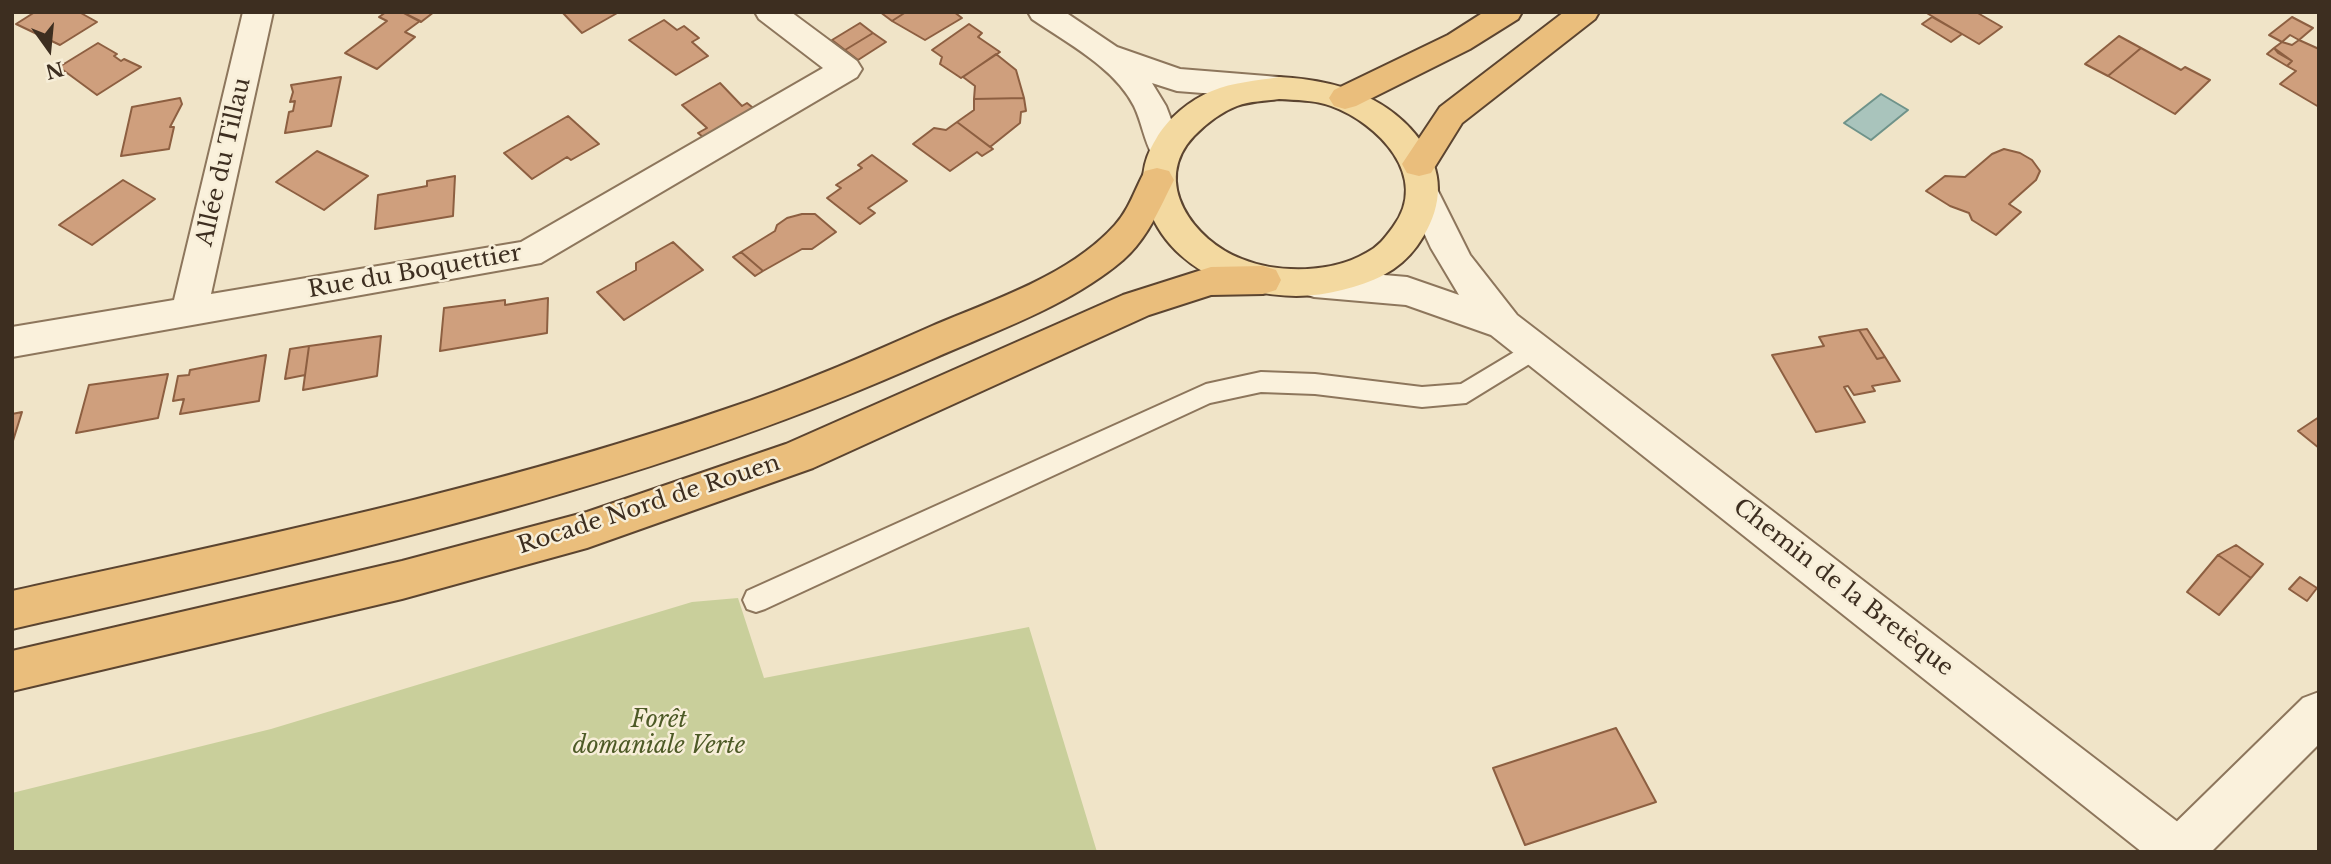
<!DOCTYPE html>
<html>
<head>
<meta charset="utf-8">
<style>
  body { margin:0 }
  #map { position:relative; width:2331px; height:864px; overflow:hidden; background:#f0e4c8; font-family:"Libre Baskerville",serif }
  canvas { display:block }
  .frame { position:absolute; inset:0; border:14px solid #3d2e20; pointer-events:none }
  .north { position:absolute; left:14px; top:14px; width:70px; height:70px; -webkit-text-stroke:5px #f7eed8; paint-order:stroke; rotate:165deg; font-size:19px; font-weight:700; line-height:28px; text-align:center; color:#3d2e20 }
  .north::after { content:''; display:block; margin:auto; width:24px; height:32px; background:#3d2e20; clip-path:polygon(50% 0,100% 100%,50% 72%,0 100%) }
</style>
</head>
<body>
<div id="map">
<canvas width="2331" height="864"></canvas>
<div class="frame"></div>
<div class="north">N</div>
</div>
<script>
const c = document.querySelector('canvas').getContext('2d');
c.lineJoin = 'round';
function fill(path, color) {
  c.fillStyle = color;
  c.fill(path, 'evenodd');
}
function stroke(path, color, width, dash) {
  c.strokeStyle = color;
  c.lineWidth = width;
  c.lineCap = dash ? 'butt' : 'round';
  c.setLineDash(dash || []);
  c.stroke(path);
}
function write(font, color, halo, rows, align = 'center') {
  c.font = font + ' "Libre Baskerville",serif';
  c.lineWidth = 5;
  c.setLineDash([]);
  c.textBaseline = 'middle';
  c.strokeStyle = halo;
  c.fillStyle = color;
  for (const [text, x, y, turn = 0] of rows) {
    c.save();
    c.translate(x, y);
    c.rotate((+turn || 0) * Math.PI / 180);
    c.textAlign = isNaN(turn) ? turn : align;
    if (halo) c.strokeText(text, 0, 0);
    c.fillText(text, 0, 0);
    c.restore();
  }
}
fill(new Path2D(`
  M738,598L764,678L1029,627L1097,852H12V793L271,729L692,602Z`), '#c9cf9b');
const water = new Path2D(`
  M1881,94L1908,110L1871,140L1844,123Z`);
fill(water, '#a9c4bc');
stroke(water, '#6f938a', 2);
const building = new Path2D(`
  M35,12H79L97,22L60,45L16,24Z
  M386,12H402L420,21L405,32L415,37L377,69L345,53L387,21L379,17Z
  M402,12H434L421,22Z
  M562,12H619L582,33Z
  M880,12H906L892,21Z
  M906,12H954L962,18L925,40L892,21Z
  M1925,12H1976L2002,27L1979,44Z
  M1932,17L1962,34L1951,42L1922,24Z
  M2292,17L2313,28L2299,40L2290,35L2282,42L2269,35Z
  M664,20L677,30L684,26L699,38L692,42L708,56L676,75L629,40Z
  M860,23L873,33L845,50L832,40Z
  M969,24L982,33L978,37L1000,52L961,78L940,64L942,57L932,50Z
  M873,33L886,42L858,60L845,50Z
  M2119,36L2141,48L2108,76L2085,64Z
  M2299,40L2319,49V107L2280,84L2296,71L2287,66L2292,61L2274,48L2282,42L2292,45Z
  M98,43L117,54L114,56L121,61L124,59L141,67L97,95L59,67Z
  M2141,48L2181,70L2185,67L2210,80L2175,114L2108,76Z
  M2274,48L2278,53L2292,61L2287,66L2267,54Z
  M996,54L1016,70L1024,98L974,99L975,86L963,77Z
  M341,77L331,126L285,133L289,112L293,111L295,101L290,102L293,92L291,85Z
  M720,83L742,106L747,103L757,111L709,142L698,133L707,128L682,105Z
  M180,98L182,104L170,127H174L169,149L121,156L132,107Z
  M1024,98L1026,111L1021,112L1020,123L990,147L957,122L974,110V99Z
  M568,116L599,144L571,160L567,157L532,179L504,153Z
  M957,122L993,149L982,156L977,152L950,171L913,144L934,128L946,130Z
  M2004,149L2020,153L2032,160L2040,171L2036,180L2009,204L2021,212L1996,235L1972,220L1969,213L1950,206L1926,191L1945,176L1965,177L1992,154Z
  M317,151L368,176L324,210L276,182Z
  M872,155L907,181L868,208L875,213L860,224L827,198L841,188L836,185L862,168L858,165Z
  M455,176L453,216L375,229L378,195L427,186V181Z
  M123,180L155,199L92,245L59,225Z
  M802,214H815L836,232L812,249H802L763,271L741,252L775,231L777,225L787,218Z
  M673,242L703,270L624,320L597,292L636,270V263Z
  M741,252L763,271L755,276L733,257Z
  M548,298L547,333L440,351L444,308L505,300V305Z
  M1867,329L1885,357L1877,359L1859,330Z
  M1859,330L1877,359L1885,357L1900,381L1872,386L1875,391L1854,395L1848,386L1844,387L1865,422L1816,432L1772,355L1824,346L1819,337Z
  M381,336L377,376L303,390L309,346Z
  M309,346L305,375L285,379L290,349Z
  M266,355L259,401L180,414L184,399L173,401L178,376L189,375L190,370Z
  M168,374L158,418L76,433L89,385Z
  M22,412L12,444V414Z
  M2319,417V448L2298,431Z
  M2236,545L2263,564L2251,578L2218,555Z
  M2218,555L2251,578L2219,615L2187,592Z
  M2300,577L2317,588L2307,601L2289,589Z
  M1616,728L1656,802L1525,845L1493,768Z`);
fill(building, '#cf9f7d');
stroke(building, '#8d5f41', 2);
const service = new Path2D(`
  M1536,339L1544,341L1548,348L1544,355L1466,403L1422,407L1315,394L1261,392L1210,403L765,609L756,612L747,609L743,600L747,591L1206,384L1261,372L1315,374L1422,387L1461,384Z`);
const minor = new Path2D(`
  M243,12H273L211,294L521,242L823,68L759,19L755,12H791L857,61L862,69L857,77L541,263L12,357V327L174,300Z
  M2319,692V744L2211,852H2156L2163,835L2303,698Z`);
const tertiary = new Path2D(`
  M1028,12H1065L1117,47L1180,69L1279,77L1290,80L1295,88L1290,96L1279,99L1177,91L1152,83L1166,106L1182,148L1177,156L1165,160L1153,156C1144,141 1142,122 1134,106C1114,67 1067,43 1032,19Z
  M1424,183L1436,187L1470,255L1517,315L2196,836L2203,852H2142L1491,335L1406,305L1314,297L1301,293L1296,283L1301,273L1314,269L1407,277L1459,295L1431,248L1407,196L1412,187Z`);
const primary = new Path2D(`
  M1279,77C1339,80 1396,98 1428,152C1446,184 1438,217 1417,246C1398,272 1373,282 1342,290C1272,309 1176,282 1149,209C1139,183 1142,162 1156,139C1168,118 1190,100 1212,91C1233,82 1256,81 1279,77ZM1279,99C1296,100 1315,100 1331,106C1378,123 1431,177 1393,227C1385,238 1378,247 1366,253C1332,273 1279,274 1242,259C1194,241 1150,182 1194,136C1206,124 1221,112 1237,106C1250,101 1265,101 1279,99Z`);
const trunk = new Path2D(`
  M1484,12H1522L1518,19L1470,49L1356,106L1345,109L1334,106L1329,98L1334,90L1448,35Z
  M1564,12H1599L1595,19L1462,123L1431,173L1419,176L1407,173L1402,164L1440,107Z
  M1157,168L1169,171L1174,180C1159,209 1148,238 1123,260C1069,306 995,331 930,360C638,491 324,558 12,629V591C252,538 493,489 726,409C796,386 864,356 932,326C993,300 1069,276 1115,225C1129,210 1135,189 1145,171Z
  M1263,266L1276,270L1281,280L1276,290L1263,294L1211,295L1149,315L813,468L587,548L402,599L12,691V651L402,561L587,512L786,444L1123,295L1211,267Z`);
stroke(service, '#8d765c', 4);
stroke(minor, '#8d765c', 4);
stroke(tertiary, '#8d765c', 4);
stroke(primary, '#5b4430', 4);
stroke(trunk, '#5b4430', 4);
fill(service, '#faf1dc');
fill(minor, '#faf1dc');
fill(tertiary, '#faf1dc');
fill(primary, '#f3d9a0');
fill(trunk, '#eabe7c');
write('23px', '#3d2e20', '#f7eed8', [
  ["Allée du Tillau",224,162,-77],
  ["Rue du Boquettier",415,272,-10],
  ["Rocade Nord de Rouen",649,505,-18],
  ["Chemin de la Bretèque",1843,588,38]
]);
write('italic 23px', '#4d5a26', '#f7eed8', [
  ["Forêt",659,721],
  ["domaniale Verte",659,747]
]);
</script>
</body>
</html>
